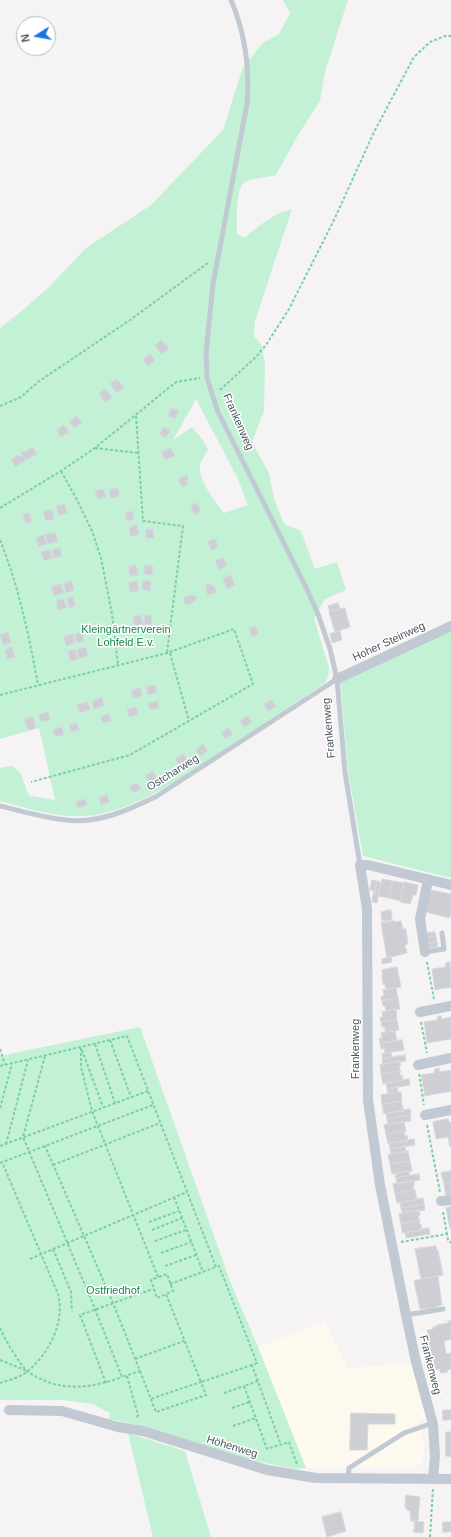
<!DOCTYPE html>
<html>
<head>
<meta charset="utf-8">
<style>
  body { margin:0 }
  #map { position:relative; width:451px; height:1537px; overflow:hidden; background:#f5f3f3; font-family:Helvetica,sans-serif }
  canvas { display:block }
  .north { position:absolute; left:16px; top:16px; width:40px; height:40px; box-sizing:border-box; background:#fff; border:1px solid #b7bbc0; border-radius:50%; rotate:259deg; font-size:11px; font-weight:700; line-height:16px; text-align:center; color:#4a5661 }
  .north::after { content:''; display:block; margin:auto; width:14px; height:18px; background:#1a73e8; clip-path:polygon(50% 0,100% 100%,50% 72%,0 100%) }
</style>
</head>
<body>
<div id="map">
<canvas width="451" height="1537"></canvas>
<div class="north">N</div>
</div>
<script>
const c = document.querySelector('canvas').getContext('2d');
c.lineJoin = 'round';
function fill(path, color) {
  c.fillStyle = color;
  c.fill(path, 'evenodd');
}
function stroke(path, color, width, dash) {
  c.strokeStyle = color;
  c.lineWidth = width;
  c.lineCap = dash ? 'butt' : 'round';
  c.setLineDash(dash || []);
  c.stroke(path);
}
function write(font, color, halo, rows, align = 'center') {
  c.font = font + ' Helvetica,sans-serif';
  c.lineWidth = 3;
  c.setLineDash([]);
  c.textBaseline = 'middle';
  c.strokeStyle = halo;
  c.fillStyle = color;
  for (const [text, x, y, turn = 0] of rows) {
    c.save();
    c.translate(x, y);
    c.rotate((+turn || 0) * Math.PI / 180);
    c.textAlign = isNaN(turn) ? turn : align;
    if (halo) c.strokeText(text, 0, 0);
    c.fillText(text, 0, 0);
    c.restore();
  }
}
fill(new Path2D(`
  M325,1321L348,1368L411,1363L429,1419L419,1422L425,1453L422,1463L417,1467L412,1468H306L258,1347Z`), '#fdf9ef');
fill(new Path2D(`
  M283,0H348L325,72L320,101L298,135L276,175C269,177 249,179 245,182C235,187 237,223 237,234L244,238C259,226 274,213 292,209L255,321L254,336L261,344L265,362L264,411L252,442L269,473L274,499L284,524L301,531L315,569L337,562L346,590L325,599L314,618L329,668L328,677L325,683C295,703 265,723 236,742C194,770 134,814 84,816C56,818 27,808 0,801V768L11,766C26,773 22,785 30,796L55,800L39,728L0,739V328L18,314L48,288L86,248L151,205L223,130L243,67L263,43L279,34L290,13ZM196,399L237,477L248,505L224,513C216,502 199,482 200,467C200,461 205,455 208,450L202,439L192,427L173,440Z
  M451,624V878L363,856L348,771L340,676Z
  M140,1027L230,1281L258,1347L306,1468L295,1469L236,1457L143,1426L109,1419L110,1413L92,1404L63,1400H0V1056Z
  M128,1433L185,1451L211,1537H153Z`), '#c3f1d5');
const building = new Path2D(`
  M161,340L169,348L162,354L155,346Z
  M150,354L155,360L148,366L143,360Z
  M117,379L124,387L117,393L110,384Z
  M105,389L112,397L105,403L99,394Z
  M172,408L179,411L175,419L168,416Z
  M77,416L82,423L74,428L69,422Z
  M64,425L69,432L61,437L57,430Z
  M163,427L170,430L166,438L160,435Z
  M33,447L37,454L26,460L21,453L24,451L25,452Z
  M171,448L175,456L165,460L161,452Z
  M18,455L20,457L23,456L26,460L15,467L11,460Z
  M187,475L189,480L186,481L188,484L182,487L178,480Z
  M118,488L120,496L111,498L109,490Z
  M103,489L106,497L98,499L95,491Z
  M197,503L201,511L194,515L191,506Z
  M65,504L67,513L59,515L56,506Z
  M52,510L54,519L46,521L43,512Z
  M132,511L134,519L127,521L125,513Z
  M29,513L32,522L25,523L23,514Z
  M137,525L139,534L131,537L129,528Z
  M146,529H153L154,538H146Z
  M55,533L58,542L48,544L45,535Z
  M44,535L47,544L38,547L36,538Z
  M214,539H216L217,541L216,542L218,547L211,551L208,542Z
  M60,548L62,556L54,558L52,550Z
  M50,550L53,558L44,561L41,552Z
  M223,558L227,566L219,570L215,561Z
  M136,565L138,575L130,576L128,567Z
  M145,565L153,566L152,575L144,574Z
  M231,575L235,585L227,589L223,579Z
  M72,581L74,590L66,593L64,584Z
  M137,581L139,591L130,592L128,583Z
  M143,581H151L150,591L142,589Z
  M61,584L64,593L54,596L51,587Z
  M210,584L211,586L213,585L217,592L208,595L205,589L207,588L206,585Z
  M192,595L196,596L197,598L194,602L186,605L183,598Z
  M73,597L75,606L69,608L67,598Z
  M64,599L67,608L58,610L56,601Z
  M338,603L340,609L330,612L328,606Z
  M345,608L350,627L335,632L329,612Z
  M141,615L143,624L135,626L133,617Z
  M145,615L152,616L151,625L144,624Z
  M255,626L259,634L252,637L249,629Z
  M340,631L342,640L332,643L330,634Z
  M8,632L11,643L3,645L0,635Z
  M82,633L84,641L77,643L74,634Z
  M73,634L75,643L66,646L64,637Z
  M12,647L15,657L7,659L5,650Z
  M86,647L88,656L79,658L77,650Z
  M75,650L78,659L70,661L68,651Z
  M155,685L157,693L148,695L146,687Z
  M140,688L142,696L133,698L131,691Z
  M102,698L104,706L94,709L92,701Z
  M272,700L276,707L268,711L264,704Z
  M158,701L159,708L150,710L148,704Z
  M88,702L90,710L80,713L77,705Z
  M136,707L138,714L129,717L127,709Z
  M48,712L50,720L41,722L39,715Z
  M109,714L111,721L102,723L101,717Z
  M248,716L252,722L244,727L240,721Z
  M33,717L36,728L28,730L24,719Z
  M77,723L79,730L71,732L69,725Z
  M62,727L64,735L55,737L53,730Z
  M229,728L233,734L225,739L221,733Z
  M203,744L208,751L200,756L196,750Z
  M184,754L189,763L181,768L175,759Z
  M153,771L157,780L150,784L145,776Z
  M137,783L141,789L133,793L129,787Z
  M107,795L110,802L101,805L99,798Z
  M85,799L87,805L78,808L76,802Z
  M382,879L393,881L389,898L378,896Z
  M372,880L377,881L375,891L370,890Z
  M377,881L381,882L379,892L375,891Z
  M393,881L404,883L400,901L389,898Z
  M404,882L418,885L416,895H413L410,904L400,902Z
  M431,890L451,894V915H450L449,918L426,912Z
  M374,891L379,892L377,903L372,902Z
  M391,910L392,920L382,921L381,912Z
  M394,921V922L401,921L403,929H406L408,944L405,945L407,953L387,958L381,923Z
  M435,932L436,936L426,938L425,933Z
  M436,936L437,942L427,943L426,938Z
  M437,942L438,947L428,948L427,943Z
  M391,957L392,962L382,964V959Z
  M450,962L451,987L435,990L432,969L445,967L446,963Z
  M397,967L401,987L386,990L385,984L383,985L382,975H383L382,970Z
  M396,988L398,998L382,1001L381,996H384L383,990Z
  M398,998L400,1009L386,1011L385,1006H383L382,1001Z
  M396,1009L397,1020L381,1022L380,1017H383L382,1012Z
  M438,1016H441L442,1019L451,1017V1039L427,1043L424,1022L437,1020Z
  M397,1020L399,1030L385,1032V1027H382L381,1022Z
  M395,1031L397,1041L380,1043L379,1038H382L381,1033Z
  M402,1040L404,1050L385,1053L384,1048L381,1049L380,1043Z
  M391,1052L392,1057L383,1059L382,1054Z
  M405,1055L406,1061L383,1064L382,1059Z
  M400,1061L401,1066L399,1067L400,1071H401L381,1074L380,1065Z
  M439,1068L440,1072L451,1070V1091L425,1096L421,1075L434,1073L435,1069Z
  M401,1071L400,1072V1076L402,1075L403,1080L383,1084L381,1074Z
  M409,1079L410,1085L387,1089L386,1083Z
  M397,1087L398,1092L388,1094L387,1089Z
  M401,1092L402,1101L382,1105L381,1095Z
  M402,1101L401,1102L404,1111L384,1114L382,1105Z
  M410,1109L411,1115L387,1119L386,1114Z
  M410,1115L411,1121L388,1124L387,1119Z
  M448,1119L449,1122H451V1147H450L448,1137L436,1139L433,1122Z
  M404,1121L406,1131L386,1134L384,1125Z
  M406,1131L404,1132L405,1136L407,1135L408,1141L388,1144L386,1134Z
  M414,1139L415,1145L390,1149L389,1144Z
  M405,1146L406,1152L391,1154L390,1149Z
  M408,1151L410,1161L390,1164L388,1155Z
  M410,1161L412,1171L392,1174L390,1164Z
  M409,1171L410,1176L419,1174L396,1178L395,1173Z
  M451,1171V1183L444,1184L441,1173Z
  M419,1174L420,1180L397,1184L396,1178Z
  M414,1181V1186H413L414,1190H415L395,1194L393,1184Z
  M451,1183V1195L446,1196L444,1184Z
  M415,1190L417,1200L397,1203L395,1194Z
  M423,1198L424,1204L401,1208L400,1203Z
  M424,1204L425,1210L402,1213L401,1208Z
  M451,1207V1229H450L446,1208Z
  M419,1210L420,1215L418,1216L419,1220H421L401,1224L399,1214Z
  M420,1220L419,1221L420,1225L421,1224L422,1230L402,1233L401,1224Z
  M429,1228L430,1234L406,1238L405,1233Z
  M436,1246L437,1250H438L443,1275L421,1279L415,1249Z
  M438,1276L442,1305L433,1308L420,1309L414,1281Z
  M448,1321H451V1339L444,1341L446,1354L451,1353V1369L447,1370L448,1372L440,1373V1369L435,1370L434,1365L432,1366L424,1336H428L427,1330L433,1329V1327L437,1326V1325L448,1323Z
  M443,1410H451V1420H443Z
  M351,1413L395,1414V1424H368L367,1450H350Z
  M446,1432H451V1457L446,1456Z
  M406,1495L420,1497L418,1521H411L410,1511L407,1510L405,1506Z
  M341,1512L346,1531L327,1537L322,1517Z
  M415,1521L424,1522L423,1533L414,1532Z
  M443,1522H451V1532H443Z`);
fill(building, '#cdcfd5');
stroke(building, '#d7d9de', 1);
stroke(new Path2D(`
  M220,390L256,357L266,345L289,309L334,220L374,132L414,57L430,42L445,36H451
  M0,406L21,397L38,382L130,320L208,263
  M136,416L143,521L183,526L167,653
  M95,448L138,453
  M61,471L76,498L92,531L101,558L112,614L118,665
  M0,508L61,471L95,448L176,382L200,378
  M0,540C19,587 29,636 38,685
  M170,653L189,721
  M0,695L167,653L234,629L253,684L130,755L31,782
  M427,962L434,999
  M421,1022L427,1053
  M110,1040L131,1097
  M95,1044L115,1103
  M81,1048V1067L92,1111L158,1277L151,1280L157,1298L166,1294L201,1382L252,1365
  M0,1049L5,1065
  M82,1050L103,1107
  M45,1056L23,1137L95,1309L122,1377L140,1371L113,1303L45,1146
  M0,1066L127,1036L216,1267L219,1266L257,1363L252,1365L281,1445
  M419,1074L424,1105
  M0,1108L12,1064
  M427,1125L440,1192
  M6,1144L28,1060
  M0,1146L148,1091
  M0,1163L153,1105
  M53,1165L160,1123
  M174,1197L203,1272
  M443,1212L447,1234
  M149,1222L179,1211
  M152,1230L182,1218
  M155,1241L186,1230
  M401,1242L447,1234L448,1240L451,1243
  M53,1249L71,1292L72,1311
  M161,1253L191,1242
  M30,1259L187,1192
  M165,1266L196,1255
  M159,1277L167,1274L173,1291L166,1294
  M170,1284L216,1267
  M0,1328C4,1338 20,1365 28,1372C31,1374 35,1376 39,1378C65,1392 95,1387 122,1377
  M135,1359L184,1341
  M0,1360L27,1371
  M140,1371L156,1412L206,1395L201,1382L150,1399
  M127,1376L138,1415L136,1419
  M258,1381L244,1386L267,1449L289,1442L297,1464
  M0,1383C9,1380 21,1377 28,1371C50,1352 65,1322 58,1294L2,1162
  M106,1383L80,1315L153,1289
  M224,1393L244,1386
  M232,1408L250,1402
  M233,1426L256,1418
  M430,1537L433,1488`), '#7ad0a6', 2, [3, 2]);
stroke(new Path2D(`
  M231,0C245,33 250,68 247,104L213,284L206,353L207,378L218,412L304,583L318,614L330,649L337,679L345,772L360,865
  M0,806C22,811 44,818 66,820C98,824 129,810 157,796L337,679
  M425,952L444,949L442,933
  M406,1315L443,1309
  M348,1478L349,1468L404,1433L433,1423`), '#c1cad2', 5);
stroke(new Path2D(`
  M337,679L451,626
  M425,952L420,919L428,880
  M420,1012L451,1006
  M418,1065L451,1058
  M425,1115L451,1110
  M441,1201L451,1200
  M9,1410L62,1411L118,1427L143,1431L267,1470L316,1478L451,1479
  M433,1479L435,1456L433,1424L416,1362L406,1315L380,1185L368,1100L367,909L360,865H368L451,885`), '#c1cad2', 10);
write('11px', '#4a5661', '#fff', [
  ["Frankenweg",238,422,66],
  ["Hoher Steinweg",389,642,-25],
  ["Frankenweg",329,728,-95],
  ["Ostcharweg",173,773,-32],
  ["Frankenweg",356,1049,-90],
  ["Frankenweg",430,1365,76],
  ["Höhenweg",232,1447,17]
]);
write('11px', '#17864f', '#fff', [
  ["Kleingärtnerverein",126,630],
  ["Lohfeld E.v.",126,643],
  ["Ostfriedhof",113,1291]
]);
</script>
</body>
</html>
